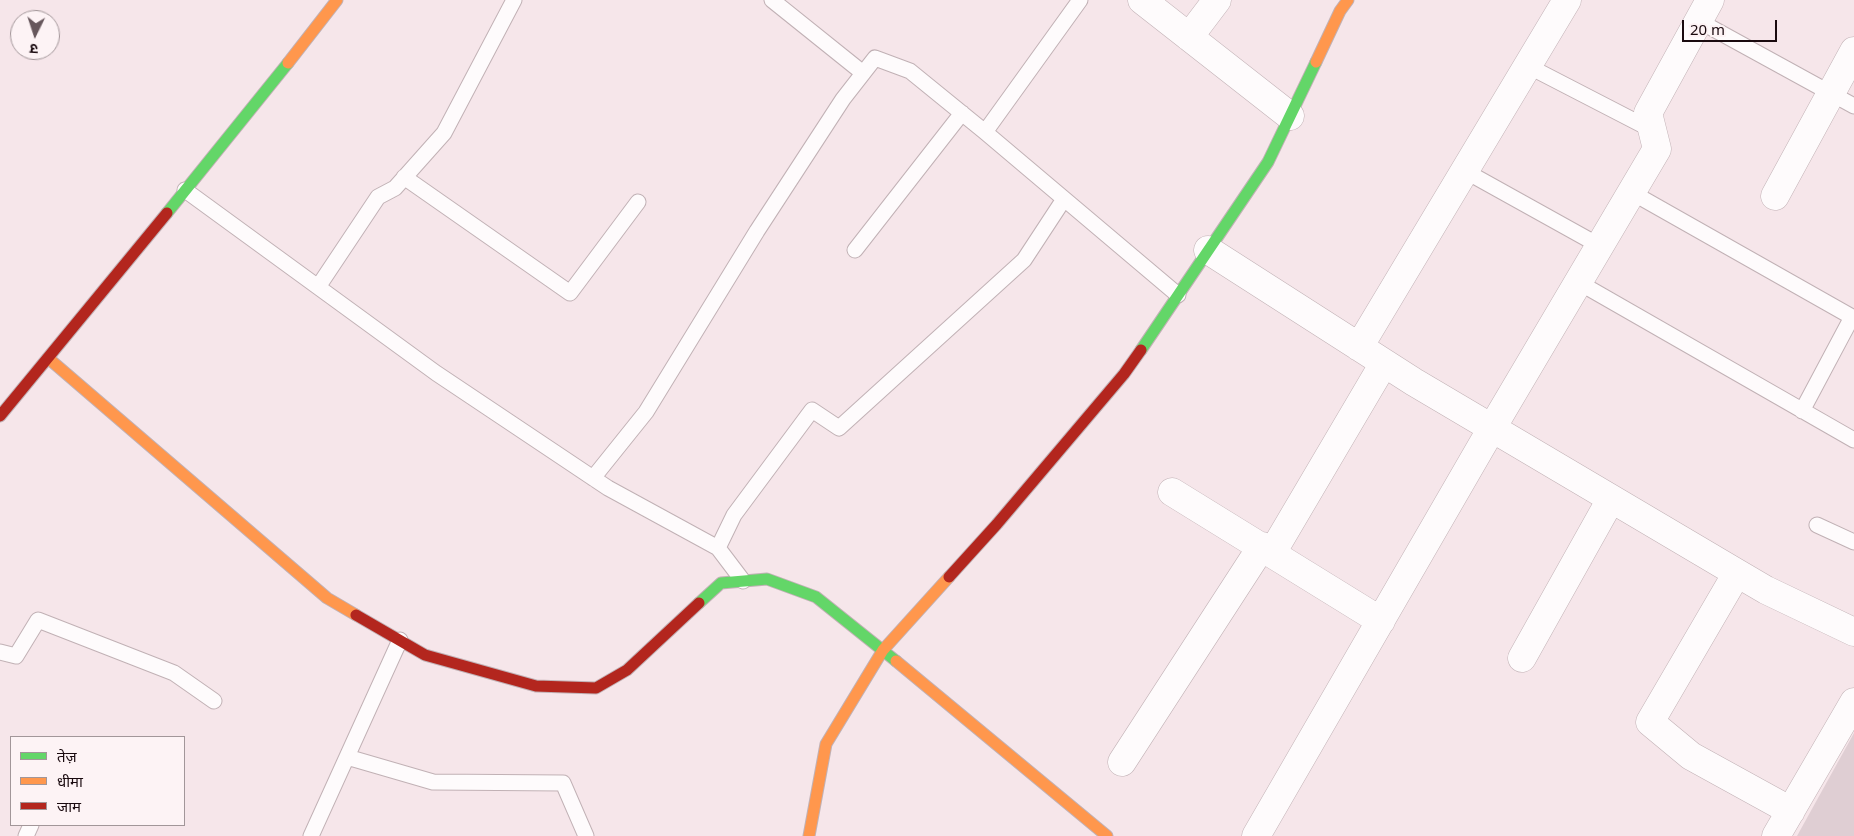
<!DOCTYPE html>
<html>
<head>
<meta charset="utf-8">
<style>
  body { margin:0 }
  #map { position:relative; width:1854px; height:836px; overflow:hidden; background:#f6e6ea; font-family:"Noto Sans","Noto Sans Devanagari",sans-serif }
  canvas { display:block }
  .legend { position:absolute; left:10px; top:736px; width:175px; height:90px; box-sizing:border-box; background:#fdf3f5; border:1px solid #a29699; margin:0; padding:6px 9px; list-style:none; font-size:15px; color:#1a0a0f }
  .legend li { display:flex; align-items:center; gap:10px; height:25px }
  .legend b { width:25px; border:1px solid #a29699 }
  .north { position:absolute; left:10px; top:10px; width:50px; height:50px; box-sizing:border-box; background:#fdf3f5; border:1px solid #a29699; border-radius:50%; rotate:184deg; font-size:14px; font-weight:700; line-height:20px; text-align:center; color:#1a0a0f }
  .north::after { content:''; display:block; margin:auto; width:18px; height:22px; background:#67575c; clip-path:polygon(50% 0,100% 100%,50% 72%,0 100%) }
  .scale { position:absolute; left:1682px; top:20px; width:95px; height:22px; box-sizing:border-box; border:2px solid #1a0a0f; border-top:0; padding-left:6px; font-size:15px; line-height:18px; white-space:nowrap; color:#1a0a0f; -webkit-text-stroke:4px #fdf3f5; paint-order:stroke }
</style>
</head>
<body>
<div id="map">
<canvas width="1854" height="836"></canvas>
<ul class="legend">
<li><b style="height:6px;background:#63d668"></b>तेज़</li>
<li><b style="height:6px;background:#ff974d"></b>धीमा</li>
<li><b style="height:6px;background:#b3261e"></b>जाम</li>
</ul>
<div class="north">उ</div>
<div class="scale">20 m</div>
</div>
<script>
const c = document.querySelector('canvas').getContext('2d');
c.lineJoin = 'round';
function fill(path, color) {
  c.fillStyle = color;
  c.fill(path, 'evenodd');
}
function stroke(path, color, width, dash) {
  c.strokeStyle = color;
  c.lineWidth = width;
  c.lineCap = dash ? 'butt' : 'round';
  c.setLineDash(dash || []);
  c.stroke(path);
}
fill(new Path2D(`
  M1854,733V836H1797Z`), '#dfced3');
const lane = new Path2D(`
  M772,0L863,73
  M1699,21L1854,106
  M1528,66L1652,130
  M985,132L1080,0
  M1465,171L1600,246
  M404,177L570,293L638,202
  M185,190L436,373L593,478L608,488L718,548
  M1631,192L1852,317L1802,411
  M855,250L962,113
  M1578,282L1854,440
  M318,287L378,197L395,188L444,133L514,0
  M593,478L646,412L757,231L843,99L875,58L910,71L985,132L1178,295
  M1817,525L1854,542
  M743,581L718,548L734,515L812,410L839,428L1024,260L1064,199
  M0,652L16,656L38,620L174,673L214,701
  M347,757L433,782L563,783L586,836
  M26,836L31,825
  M311,836L400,640`);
const street = new Path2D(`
  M1142,0L1290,116
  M1189,37L1217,0
  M1775,196L1854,51
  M1208,250L1414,382L1737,573L1766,590L1854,632
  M1359,347L1567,0
  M1172,492L1381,621
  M1272,553L1384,363
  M1737,573L1650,722L1691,756L1791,811
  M1522,658L1611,499
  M1122,762L1262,546
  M1256,836L1492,428L1657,149L1648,113L1710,0
  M1776,836L1854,702`);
const fast = new Path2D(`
  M167,213L288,63
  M1141,350L1268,162L1316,62
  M699,603L721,583L767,579L816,597L896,661`);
const slow = new Path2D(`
  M1316,62L1340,11L1348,0
  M288,63L337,0
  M48,358L327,598L356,615
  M896,661L1107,836
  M809,836L826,744L883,650L949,577`);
const jam = new Path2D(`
  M0,416L167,213
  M949,577L997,524L1124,374L1141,350
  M356,615L425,655L536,686L596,688L627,670L699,603`);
stroke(lane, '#c1b1b5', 17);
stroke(street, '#c1b1b5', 29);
stroke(fast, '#c1b1b5', 13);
stroke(slow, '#c1b1b5', 13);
stroke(jam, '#c1b1b5', 13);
stroke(lane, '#fefbfc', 15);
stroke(street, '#fefbfc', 28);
stroke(fast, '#63d668', 11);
stroke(slow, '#ff974d', 11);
stroke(jam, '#b3261e', 11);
</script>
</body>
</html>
